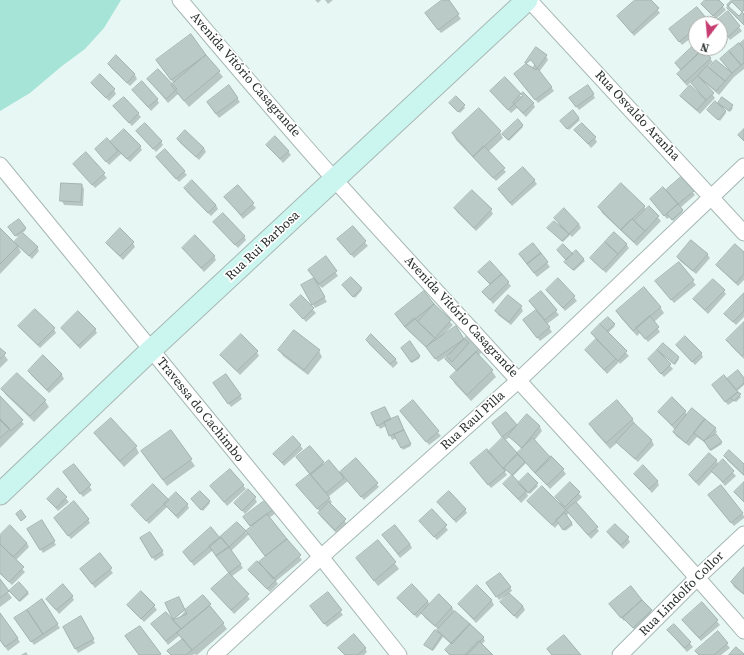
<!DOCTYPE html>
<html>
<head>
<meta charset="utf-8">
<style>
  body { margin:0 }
  #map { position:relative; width:744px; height:655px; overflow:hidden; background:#e7f8f4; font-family:"Source Serif 4",serif }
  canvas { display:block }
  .north { position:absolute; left:688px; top:16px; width:40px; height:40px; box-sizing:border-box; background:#fff; border:1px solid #a8abaa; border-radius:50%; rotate:196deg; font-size:11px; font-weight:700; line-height:16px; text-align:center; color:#262d2b }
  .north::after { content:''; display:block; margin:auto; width:14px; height:18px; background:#c73c71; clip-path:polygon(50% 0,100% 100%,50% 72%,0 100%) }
</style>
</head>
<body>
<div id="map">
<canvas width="744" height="655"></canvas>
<div class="north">N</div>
</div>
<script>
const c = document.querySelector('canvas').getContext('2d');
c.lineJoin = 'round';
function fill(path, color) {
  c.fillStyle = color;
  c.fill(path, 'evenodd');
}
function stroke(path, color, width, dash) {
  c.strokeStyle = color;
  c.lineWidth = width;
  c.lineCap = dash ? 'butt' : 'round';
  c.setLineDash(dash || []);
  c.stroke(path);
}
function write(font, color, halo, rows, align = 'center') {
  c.font = font + ' "Source Serif 4",serif';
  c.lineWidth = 3.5;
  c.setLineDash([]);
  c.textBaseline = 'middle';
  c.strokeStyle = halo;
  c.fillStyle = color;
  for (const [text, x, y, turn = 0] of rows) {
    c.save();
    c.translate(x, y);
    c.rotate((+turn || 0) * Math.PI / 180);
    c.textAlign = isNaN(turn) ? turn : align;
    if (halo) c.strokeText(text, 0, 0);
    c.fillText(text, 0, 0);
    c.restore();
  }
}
fill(new Path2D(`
  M0,0H121L104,28L85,49L62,66L30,93L0,111Z`), '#a7e4d8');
fill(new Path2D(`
  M315,0H321L318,3Z
  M325,0H333L328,4Z
  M444,0H447L461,19L441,33L428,17Z
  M636,0H650L660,13L634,36L618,17Z
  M707,0H717L726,10L716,19L703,4Z
  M697,9L709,24H696V34L682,45L673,33Z
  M728,13L742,31L730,40L720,28V24H717Z
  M191,36L223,77L189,107L178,94L168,103L148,79L172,85L174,84L161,66Z
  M744,39V69L734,77L719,95L705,83V84L715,98L700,114L684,100L682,96H702L691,82L687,86L680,78L678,74L682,71L676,63L696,45V48H701L713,62L707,68L731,73L721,59Z
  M546,56L548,60L539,72L554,91L538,103L518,78Z
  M116,57L135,75L137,79L130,86L111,68L109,64Z
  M92,83L114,90L116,94L109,101Z
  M133,90L157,99L159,103L151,111Z
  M593,94L595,98L579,110L573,102Z
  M494,95L521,96L533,103L535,107L526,117L517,108L511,113Z
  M124,98L141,117L132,126L114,107Z
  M237,98L240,102L219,118L210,106Z
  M722,99L733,108L730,112L723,107L726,113L720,121L710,112Z
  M451,104L464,106L465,108L460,113Z
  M572,112L580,120L569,130L562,123Z
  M518,120L523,127L509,141L504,135Z
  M576,130L595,138L597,142L591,148Z
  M500,132L503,138L488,152L506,172L496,181L456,140L453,134Z
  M140,135L161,141L163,145L156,152Z
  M178,139L204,148L206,152L199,160L180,143Z
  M110,143L140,146L142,150L130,162L121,154L109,165L99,153Z
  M267,145L288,151L291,155L283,163Z
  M165,151L187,175L179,182L157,158Z
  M86,153L107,178L95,188L74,164Z
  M681,178L695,195L680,208L683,212L673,221L670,217L667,219L651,199L666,191Z
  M534,180L537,184L512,206L499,190Z
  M82,185L84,189L83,206L64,205L62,201Z
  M237,186L256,208L243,219L225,197Z
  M185,189L216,205L218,209L211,216L187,192Z
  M644,206L646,210L649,207L661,221L637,246L602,213L599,207Z
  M455,208L491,210L493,214L476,231L457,212Z
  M555,218L579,224L581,228L572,237L570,235L563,242L550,230L560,226Z
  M19,221L26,230L17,237L10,227Z
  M214,222L244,236L246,240L238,248Z
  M352,227L368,246L354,258L341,243Z
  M0,229L14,243L23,234L37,247L39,251L32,259L18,246L21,252L0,274Z
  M107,243H133L135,247L123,260L110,247Z
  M533,244L550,267L537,277L522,258Z
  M626,244L629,248L606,273L594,262L591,258Z
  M183,248L214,256L216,260L204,272Z
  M576,252L585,261L574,271L567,263Z
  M744,253V280L738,286L720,269L718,265Z
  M707,254L710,258L696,274L680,261L678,257Z
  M326,258L338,276L322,288L316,283L327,302L315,308L302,286L315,278Z
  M490,263L511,286L493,304L484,292L491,286L480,272Z
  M679,263L696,285L674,303L659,285Z
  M343,286L361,289L362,290L355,298Z
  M547,290L574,297L577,301L565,311Z
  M724,291L726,294L708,314L697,303L694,299Z
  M541,292L559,315L547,324L552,332L540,341L525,321L537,310L532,305Z
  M423,293L453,325L442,336L456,328L464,340L468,336L482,352L478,356L492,371L496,377L471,401L455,384L451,377L457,372L446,359L450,354L438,362L430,351L409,331L398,318Z
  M744,294V317L736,325L725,314Z
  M301,296L316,313L306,322L291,305Z
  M521,307L523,311L511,325L498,315L496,311Z
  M660,307L664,313L654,322L660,332L648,342L640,333L637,336L621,318L617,312Z
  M744,323V359L731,346L727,340Z
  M614,325L615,326L608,333L629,356L620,364L619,362L607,374L586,350L597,340L592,334Z
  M20,326L54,329L56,333L40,348L22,330Z
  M62,328L95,329L97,333L80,349Z
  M367,340L395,359L398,363L393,368L369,344Z
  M410,343L420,358L412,363L402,348Z
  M677,345L701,353L703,357L695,365Z
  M0,349L8,360L0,368Z
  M279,350L319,351L322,357L308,375L283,356Z
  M658,351L678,358L679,359L675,365L660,352L659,353L673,369L664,377L649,360Z
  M257,352L259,356L240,375L224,359L222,355Z
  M44,357L62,375L64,379L49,393L31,375L29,371Z
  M744,380V385L736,392L741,397L736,402L734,401L728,405L715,389Z
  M217,387L240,395L242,399L231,407Z
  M2,389L45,401L49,407L34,422L6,395Z
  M0,397L24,424L0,448Z
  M413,402L441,436L429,445L404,415Z
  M617,402L633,420L636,426L652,441L654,445L638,462L620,446L618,442L610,449L594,431L591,424Z
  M692,410L715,428L717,432L715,434L722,444L711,451L707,444L697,437L689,446L676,436L674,432L675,430L659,412L685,411L687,415Z
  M506,413L517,427L527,416L540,427L542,431L534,441L550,459L551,458L563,470L566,474L550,489L526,463L512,477L519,484L528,475L538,486L530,494L526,491L528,496L521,503L504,484L513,475L507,470L505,472L507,475L491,488L473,467L504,438L496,428ZM510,437L522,449L517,454L505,440Z
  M372,414L391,420L399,422L411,446L403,450L397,438L392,440L386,426L380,429Z
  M171,431L195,466L167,486L146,458Z
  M96,433L136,447L139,453L124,467L99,439Z
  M293,437L303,449L284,466L274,454Z
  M725,456L744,465V476L727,460Z
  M297,458L323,463L324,465L339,474L356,459L379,487L364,500L348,481L328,497L332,502L330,504L347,524L337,534L321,517L319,514L320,512L300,489L310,475Z
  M716,460L719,465L723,461L736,476L725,486L713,471L699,486L692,479L690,475Z
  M74,465L92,490L83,497L67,476Z
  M230,470L246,489L227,506L211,486Z
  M635,474L657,481L659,485L652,493Z
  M570,484L582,497L576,503L599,531L591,539L569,513L566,516L573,525L565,531L559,523L555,528L531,505L529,501L561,505L556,497Z
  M721,486L744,516V518L734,526L712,499Z
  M58,489L69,502L58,511L48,499Z
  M200,492L210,503L203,511L193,501Z
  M255,498L257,502L245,514L235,503Z
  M168,501L187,504L189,508L178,519L167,507L149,524L132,505Z
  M267,501L276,513L269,518L302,560L276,581L278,584L270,592L252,574L249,570L266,557L249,534L231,551L243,568L231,577L250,599L234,614L212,589L230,573L213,550L194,566L184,552L220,539L237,523L246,533L252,527L247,521Z
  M438,502L465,509L467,513L456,523Z
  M432,511L448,530L437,540L423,525Z
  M55,518L88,519L90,523L71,539Z
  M42,522L56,545L43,553L28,529Z
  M608,532L628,538L630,542L623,549L610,536Z
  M383,535L410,544L412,548L400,558Z
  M0,536L27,543L29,547L15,561L25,572L12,585L0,574Z
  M141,538L162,551L164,555L155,561Z
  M378,541L399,569L378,586L357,559Z
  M100,555L113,573L95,588L84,574Z
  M744,568V595L734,587L732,583Z
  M0,581L12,598L0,607Z
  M477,587L492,601L494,605L476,623L462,608L459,604Z
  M490,587H510L512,591L509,593L523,606L525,610L517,619L501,602L508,596L507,595L499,600Z
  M631,588L653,614L636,631L625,620L624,621L610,605Z
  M10,592H28L29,594L20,602Z
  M327,594L343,615L327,627L314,610Z
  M72,596L74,600L59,614L47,599Z
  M203,596L227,629L197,655L194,654L193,655H171L169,651L183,640L180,635L168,645L155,628L175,623L185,611Z
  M439,596L452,607L455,613L483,637L485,641L481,645L491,655H449L447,651L452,645L443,637L433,651L426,646L425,645L441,636L439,630L425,618L422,613L417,618L399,599L428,601L430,606Z
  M702,603L720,625L701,641L686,624Z
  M128,606H154L157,610L144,622Z
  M0,614L20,642L8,651L0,640Z
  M81,618L95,643L78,653L64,627Z
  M18,622L57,624L60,628L34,645Z
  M674,625L693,647L687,652L668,631Z
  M718,633L730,648L721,655H699L697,651Z
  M365,648L367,652L364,655H345L342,652Z
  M26,652L28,655H21Z`), '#0003');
const building = new Path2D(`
  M442,0H449L459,14L438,30L425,13Z
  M635,0H651L659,8L632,33L617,16Z
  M705,0H719L724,5L713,16L701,4Z
  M732,0H744V10L739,16L727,5Z
  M732,2L744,14V25L727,8Z
  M697,7L707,19L701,24H696V28L679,42L669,29Z
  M728,11L740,26L728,37L720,28V24H716L715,22Z
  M191,34L206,55L171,80L156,60Z
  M696,43V48L703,49L681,70L675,63Z
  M739,43L744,49V63L741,65L729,51Z
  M536,47L547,55L536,70L525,63Z
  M703,49L711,58L685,82L677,74Z
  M729,51L741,65L732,73L720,59Z
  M116,55L135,74L127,83L108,64Z
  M206,55L220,71L184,101L171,85Z
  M531,60L552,87L535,100L514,74Z
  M716,60L732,73L725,81L709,68Z
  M707,66L725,81L716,91L698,76Z
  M158,69L177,89L166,99L147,79Z
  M100,74L115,89L106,98L91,83Z
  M698,76L714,93L706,100L691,83Z
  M505,77L523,96L508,110L490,91Z
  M142,81L158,99L148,107L132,90Z
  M229,85L238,98L216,114L207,102Z
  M588,85L594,94L576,107L569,98Z
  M690,85L706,100L697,110L680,96Z
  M523,92L534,103L523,113L513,103Z
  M456,96L465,105L458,112L449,103Z
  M124,97L139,113L129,123L113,106Z
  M722,97L733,105L729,111L718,103Z
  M715,101L726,111L718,120L707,110Z
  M479,108L501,131L473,157L452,133Z
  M573,110L579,118L567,129L560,121Z
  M518,119L523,125L508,140L502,134Z
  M145,123L162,141L153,149L136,131Z
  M582,123L596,137L588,144L574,130Z
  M124,129L141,146L127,159L110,142Z
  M744,129V141L738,135Z
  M185,130L204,148L196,157L177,139Z
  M275,136L289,151L280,159L266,145Z
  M107,138L118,151L106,162L95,149Z
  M484,146L505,168L493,178L473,157Z
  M165,149L185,171L176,179L156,157Z
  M86,152L105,173L92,185L73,164Z
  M523,167L535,180L510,203L498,189Z
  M681,177L694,191L678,204L666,190Z
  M192,180L216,205L208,213L184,188Z
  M61,183L82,184L81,202L60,201Z
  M621,183L645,206L621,230L598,207Z
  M238,185L254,203L241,215L224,197Z
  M663,187L678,204L664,216L650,199Z
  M472,190L492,209L474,228L454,208Z
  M678,204L683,210L672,220L667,214Z
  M649,206L659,216L645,231L634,221Z
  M564,208L579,224L569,234L554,218Z
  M223,213L245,236L235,245L213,222Z
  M19,219L26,228L15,236L8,227Z
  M632,219L645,231L634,242L621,230Z
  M554,221L569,234L562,241L547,228Z
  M353,226L366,241L351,255L337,239Z
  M0,228L18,246L0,264Z
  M120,228L134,242L120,256L106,243Z
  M614,232L627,244L618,254L605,242Z
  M23,233L38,247L29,256L14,242Z
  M195,235L215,256L201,268L182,248Z
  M691,240L708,254L693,271L677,257Z
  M605,242L618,254L603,270L590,258Z
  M533,243L541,253L527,264L519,254Z
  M563,244L573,254L566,260L557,250Z
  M735,244L744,252V274L736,283L716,265Z
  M576,250L584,259L573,270L564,262Z
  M541,253L548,262L534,273L527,264Z
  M326,256L337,271L319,284L308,270Z
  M490,261L502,274L490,284L478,272Z
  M679,262L694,280L671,300L655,281Z
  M502,274L509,282L490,300L482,292Z
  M351,277L362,288L353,297L342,285Z
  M314,278L325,297L312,305L301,285Z
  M558,278L575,296L563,308L546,290Z
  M713,279L725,290L705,310L693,299Z
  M644,287L661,307L633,331L616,311Z
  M424,291L434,304L405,327L395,314Z
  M541,291L557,310L545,320L529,301Z
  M744,293V311L733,322L724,314Z
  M301,295L314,308L303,319L290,305Z
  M508,295L522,306L509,322L495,311Z
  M434,304L451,320L435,338L418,322Z
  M35,309L55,328L38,345L18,326Z
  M536,310L550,327L537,338L523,320Z
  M78,311L96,329L78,346L61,328Z
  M650,316L659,327L645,339L636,328Z
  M608,317L615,324L607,331L600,324Z
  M414,318L435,338L426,347L405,327Z
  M744,322V354L742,356L726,340Z
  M600,324L627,351L618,361L591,333Z
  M456,326L464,339L435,359L426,347Z
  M294,330L320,350L304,370L278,350Z
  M241,334L258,351L237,371L220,355Z
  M371,334L396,359L390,364L366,340Z
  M468,335L481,347L457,371L445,359Z
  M685,336L702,353L692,362L676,345Z
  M464,339L469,343L452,362L447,357Z
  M596,339L616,359L604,370L585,350Z
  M410,341L420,356L411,362L401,348Z
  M663,343L679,357L674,364L657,350Z
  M0,348L6,353L0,359Z
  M657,350L671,364L661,374L648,359Z
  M476,352L493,370L467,395L450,377Z
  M43,355L62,374L47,390L28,371Z
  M738,370L744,378V383L736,390L727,379Z
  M17,373L46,400L30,416L1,389Z
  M226,374L241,395L228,404L213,383Z
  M724,375L738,392L725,402L712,385Z
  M738,392L741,394L734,401L731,398Z
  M0,396L23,420L11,431L0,420Z
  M672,397L686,411L672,425L658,412Z
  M413,400L439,431L426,442L400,411Z
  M617,400L633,419L606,443L589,424Z
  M385,407L391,419L377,426L371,413Z
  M692,408L705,419L686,443L673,432Z
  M506,412L517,425L502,437L492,423Z
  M527,414L540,426L522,448L508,436Z
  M398,416L404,430L389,436L384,422Z
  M111,418L137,446L120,461L94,433Z
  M0,419L10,429L0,438Z
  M705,419L716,428L704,441L694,433Z
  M634,423L652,440L635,459L616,442Z
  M171,430L192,459L163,480L141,451Z
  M404,430L411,444L401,448L394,435Z
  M716,434L722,442L710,450L704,441Z
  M293,436L301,445L282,463L273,454Z
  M503,437L518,454L503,468L488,452Z
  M533,438L551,458L535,473L517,453Z
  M310,446L324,462L310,474L296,457Z
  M487,449L505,471L488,485L470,463Z
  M729,450L744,464V475L724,456Z
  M709,453L717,460L696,482L689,475Z
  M517,454L525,462L512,475L504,468Z
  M551,456L564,469L547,485L535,473Z
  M356,458L378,483L361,497L340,472Z
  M723,459L734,471L723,482L711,471Z
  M329,460L344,478L326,493L311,475Z
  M74,464L91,485L80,494L63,472Z
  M643,465L658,481L649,489L634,474Z
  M230,469L244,485L224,502L210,486Z
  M528,473L538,483L528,493L518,483Z
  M310,474L330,498L317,509L296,485Z
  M512,475L527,491L518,499L503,484Z
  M570,482L580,492L565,507L555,497Z
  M744,482V502L734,492Z
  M153,484L169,500L146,521L131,505Z
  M721,485L743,513L731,523L708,495Z
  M542,486L566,510L552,525L527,501Z
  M58,488L67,497L56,508L47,499Z
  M248,489L256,497L242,511L234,503Z
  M200,491L210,501L201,510L191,499Z
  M449,491L466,509L454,520L437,502Z
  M176,492L188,504L176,516L164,504Z
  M267,499L274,509L250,526L243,517Z
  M74,501L89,519L68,536L54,518Z
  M329,502L346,519L335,530L318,513Z
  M576,502L598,527L588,535L566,510Z
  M432,509L447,525L434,537L419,521Z
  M21,510L26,517L21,521L16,514Z
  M565,513L572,523L563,530L556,520Z
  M267,514L287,539L265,556L246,531Z
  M42,520L55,541L40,550L27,529Z
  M237,522L246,531L229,547L220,537Z
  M615,524L629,537L621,545L607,532Z
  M10,525L27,543L13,557L0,544V535Z
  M395,525L410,544L398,554L382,535Z
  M211,527L220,538L191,562L183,552Z
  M150,532L163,551L152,558L140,538Z
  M221,537L229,547L216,556L209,546Z
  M287,539L301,555L273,579L259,562Z
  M378,540L396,562L374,581L356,558Z
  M0,544L24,567L9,582L0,573Z
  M229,547L241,564L229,573L216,556Z
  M100,553L112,568L92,584L80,569Z
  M257,561L276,580L267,589L248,570Z
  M744,567V594L731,582Z
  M229,573L249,594L231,610L211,589Z
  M500,573L511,587L496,597L486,583Z
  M0,579L9,591L0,598Z
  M19,582L28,592L19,601L9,591Z
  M63,584L73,596L56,610L46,599Z
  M412,584L428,601L414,615L397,598Z
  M477,585L492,600L474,619L458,604Z
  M631,586L642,600L621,618L609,604Z
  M141,591L155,605L141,619L127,605Z
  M328,592L342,610L324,624L310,606Z
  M509,593L523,606L514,616L500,602Z
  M439,594L452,607L435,626L421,613Z
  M203,595L211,604L181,629L173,620Z
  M179,597L187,614L173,620L165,603Z
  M42,599L58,624L43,634L27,610Z
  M642,600L652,610L633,628L623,618Z
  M702,602L718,620L699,638L682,620Z
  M210,606L224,623L192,650L177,633Z
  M27,610L43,634L31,642L14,618Z
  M455,611L470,624L452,644L437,630Z
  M166,612L181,629L166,641L151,624Z
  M0,613L18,638L5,647L0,640Z
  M81,616L94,639L75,649L63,627Z
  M470,624L484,637L467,655H450L445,650Z
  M674,624L691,642L685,648L667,630Z
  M140,626L161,654L159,655H139L125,636Z
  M435,630L442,635L432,650L424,645Z
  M718,631L728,643L714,655H699L695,651Z
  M354,634L366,648L357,655H345L338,648Z
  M564,635L581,655H552L547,649Z
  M183,639L192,650L186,655H171L167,651Z
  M479,641L493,655H465Z
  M736,647L744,654V655H729Z`);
fill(building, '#bacbc7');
stroke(building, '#a3b3af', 1);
const street = new Path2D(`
  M180,0C231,60 282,121 335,180C471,331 611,478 744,631
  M529,0L744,233
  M0,165L321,557L399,655
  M215,655L321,557L519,380L744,166
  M620,655L698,577L744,534`);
const secondary = new Path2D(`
  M0,494L151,350L527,0`);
stroke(street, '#a8b8b4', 17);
stroke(secondary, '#a8b8b4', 23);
stroke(street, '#fff', 15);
stroke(secondary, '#cbf5ef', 21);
write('13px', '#262d2b', '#fff', [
  ["Avenida Vitório Casagrande",245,75,49],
  ["Rua Osvaldo Aranha",637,116,47],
  ["Rua Rui Barbosa",263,246,-43],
  ["Avenida Vitório Casagrande",461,317,47],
  ["Travessa do Cachimbo",200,410,51],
  ["Rua Raul Pilla",473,421,-42],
  ["Rua Lindolfo Collor",682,594,-45]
]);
</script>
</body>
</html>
